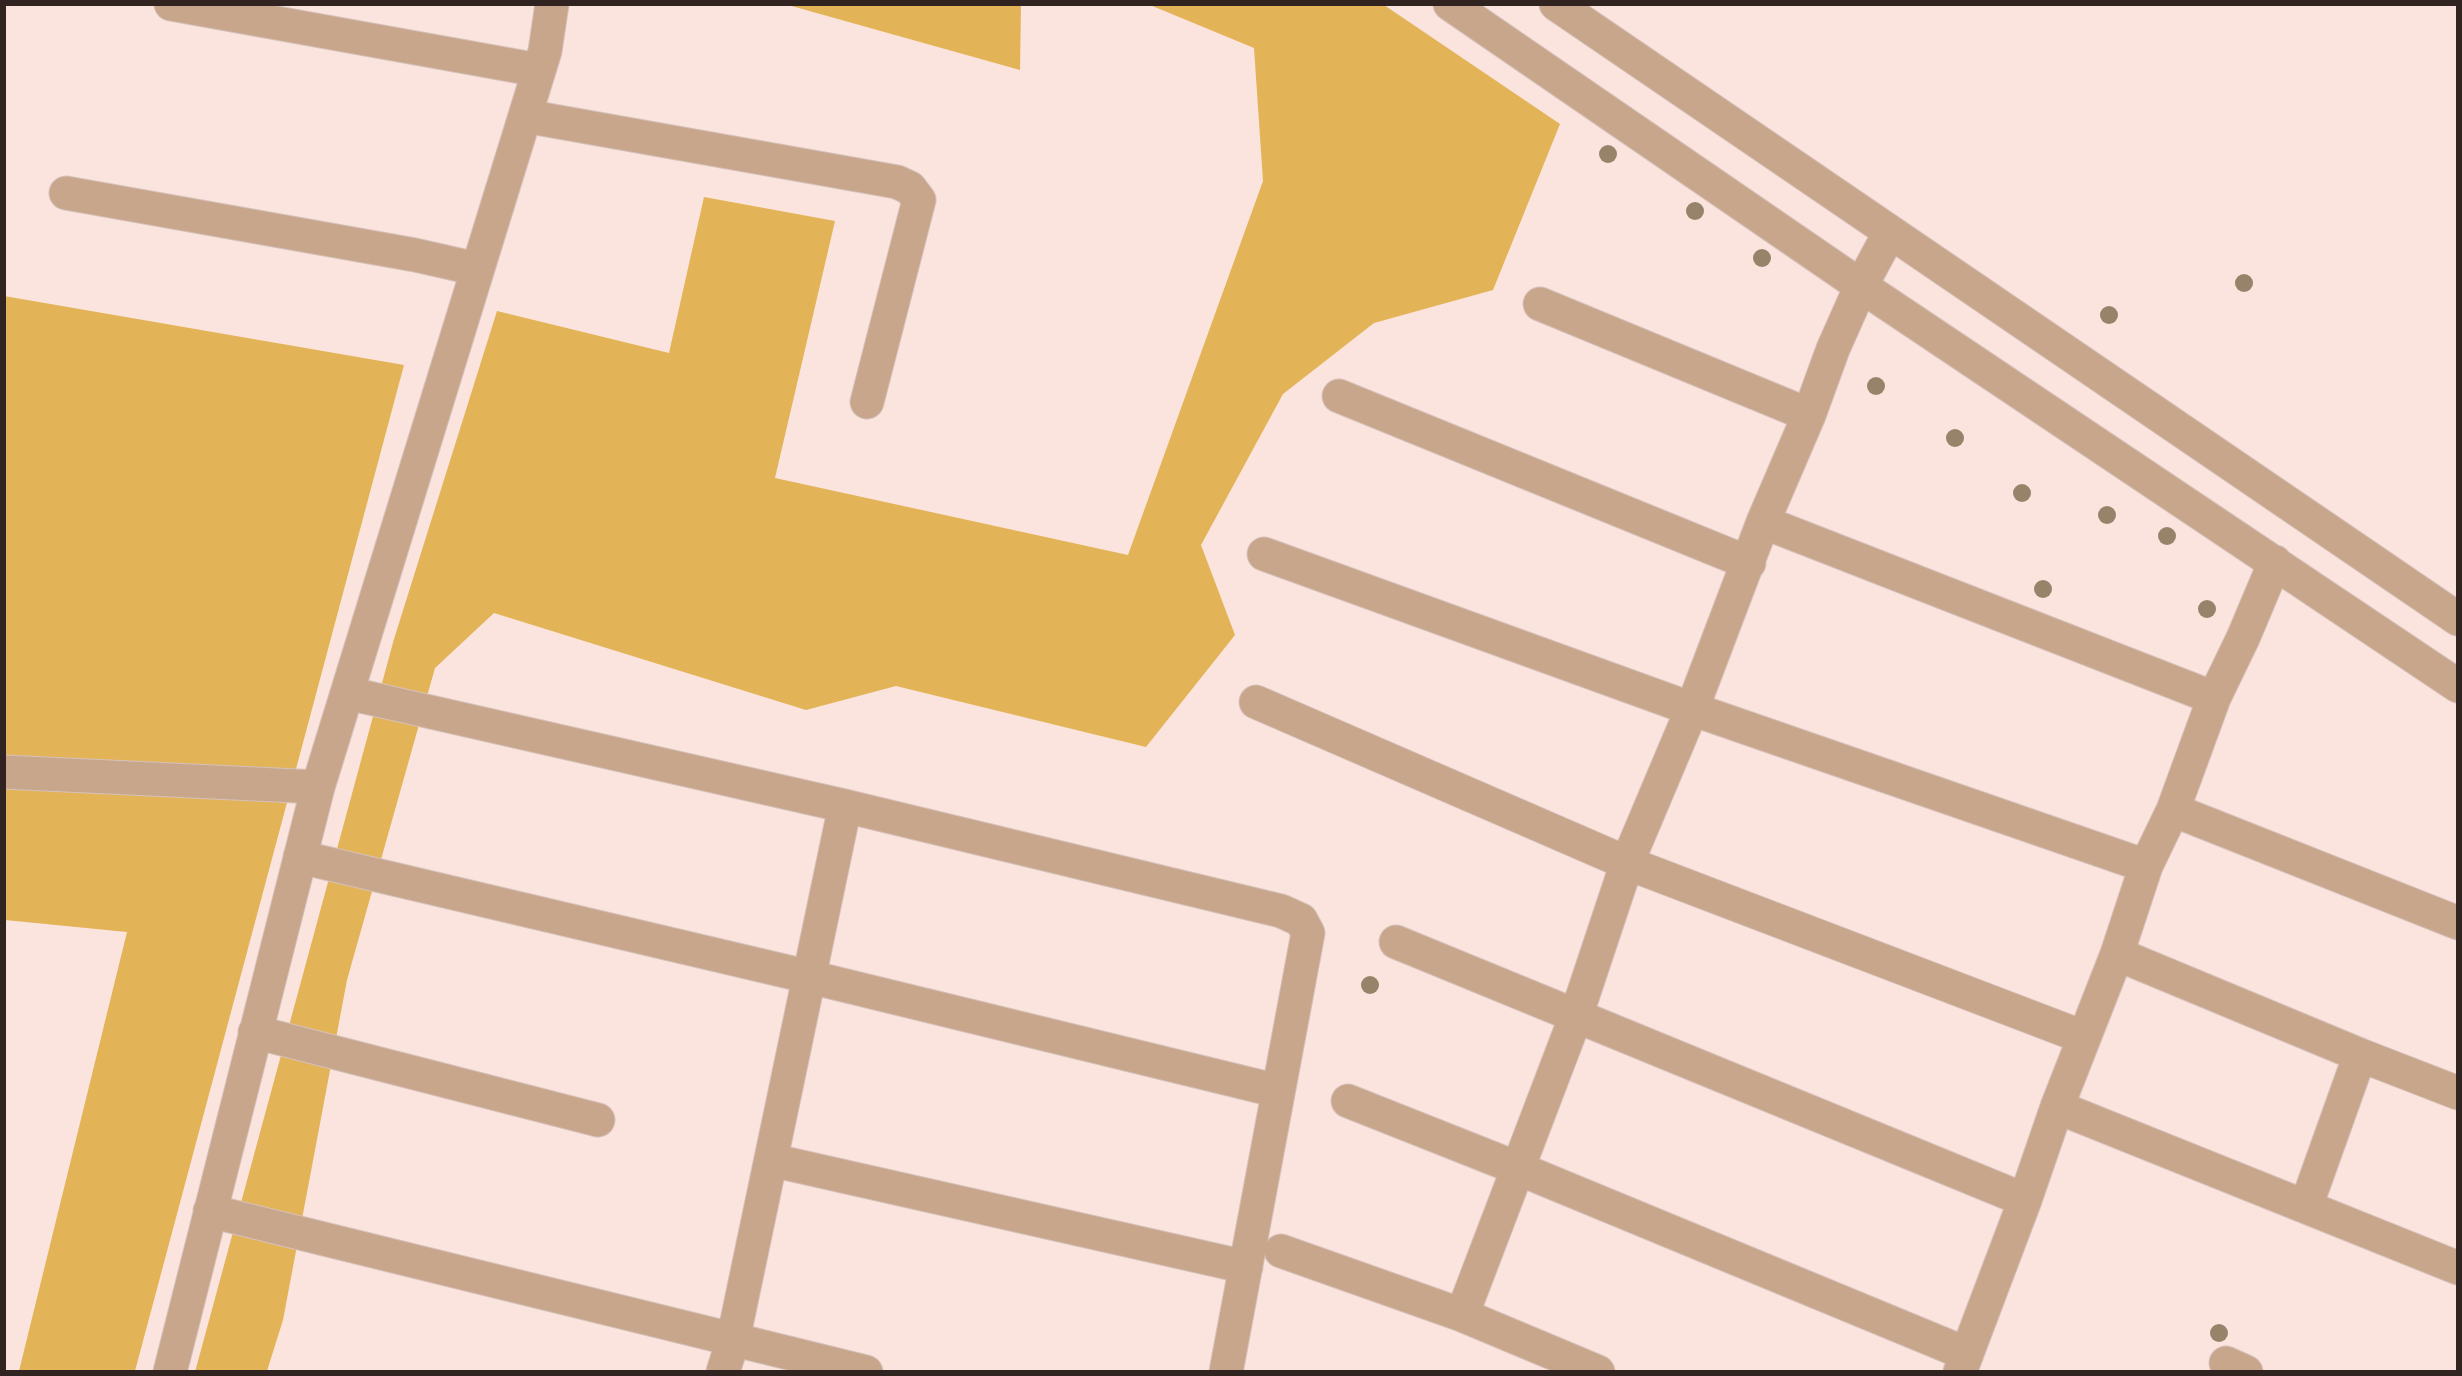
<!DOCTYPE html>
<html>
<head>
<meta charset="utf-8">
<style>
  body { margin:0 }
  #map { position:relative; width:2462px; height:1376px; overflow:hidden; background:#fae4dd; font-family:"Exo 2",sans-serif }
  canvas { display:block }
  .frame { position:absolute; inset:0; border:6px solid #31231f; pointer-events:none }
</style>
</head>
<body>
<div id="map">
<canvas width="2462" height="1376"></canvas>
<div class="frame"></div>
</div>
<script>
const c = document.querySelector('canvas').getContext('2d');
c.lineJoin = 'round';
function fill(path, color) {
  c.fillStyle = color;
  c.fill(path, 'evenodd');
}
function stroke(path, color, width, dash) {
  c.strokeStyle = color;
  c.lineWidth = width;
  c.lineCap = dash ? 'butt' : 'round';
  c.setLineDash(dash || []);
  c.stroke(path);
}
fill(new Path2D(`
  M788,5H1021L1020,70Z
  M1150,5H1384L1560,124L1493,290L1374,323L1283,394L1201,545L1235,635L1146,747L896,686L806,710L494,613L435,668L347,980L283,1320L267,1371L195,1372L394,639L497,311L669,353L704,197L835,221L775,478L1128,555L1263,181L1254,48Z
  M4,296L404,365L135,1371H19L127,932L5,920Z`), '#e3b358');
const minor = new Path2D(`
  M171,4L538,70
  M1450,4L1861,286L2458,686
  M1556,4L2458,619
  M525,116L897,182L910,188L919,200L867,402
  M66,193L415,255L477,269
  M1540,304L1809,415
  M1339,396L1749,563
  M1763,522L2214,698
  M1264,554L1692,709L2146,866
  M347,693L845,806L1281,911L1301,920L1308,933L1226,1372
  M1256,702L1627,863L2083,1037
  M4,772L318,787
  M2173,810L2458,923
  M300,857L810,977L1278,1091
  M1396,942L2025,1200
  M2117,954L2360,1055L2458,1093
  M255,1032L598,1120
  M1348,1101L1517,1168L1967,1354
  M2057,1107L2458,1268
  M771,1160L1246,1267
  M2306,1206L2360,1055
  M210,1211L866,1372
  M1281,1251L1462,1315L1598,1372
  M1462,1315L1576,1016L1627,863L1692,709L1763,522L1809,415L1833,349L1861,286L1890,232
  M2226,1363L2246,1372
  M170,1372L318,787L545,51L552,4
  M723,1372L733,1340L845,806
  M1960,1372L2025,1200L2057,1107L2117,954L2146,866L2173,810L2214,698L2243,638L2275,562`);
stroke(minor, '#d6c1bb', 35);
stroke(minor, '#c8a68b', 33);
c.fillStyle = '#97836a';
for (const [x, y] of [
  [1608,154],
  [1695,211],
  [1762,258],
  [2244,283],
  [2109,315],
  [1876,386],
  [1955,438],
  [2022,493],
  [2107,515],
  [2167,536],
  [2043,589],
  [2207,609],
  [1370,985],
  [2219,1333]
]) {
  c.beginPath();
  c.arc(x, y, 9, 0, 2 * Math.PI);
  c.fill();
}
</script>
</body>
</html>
